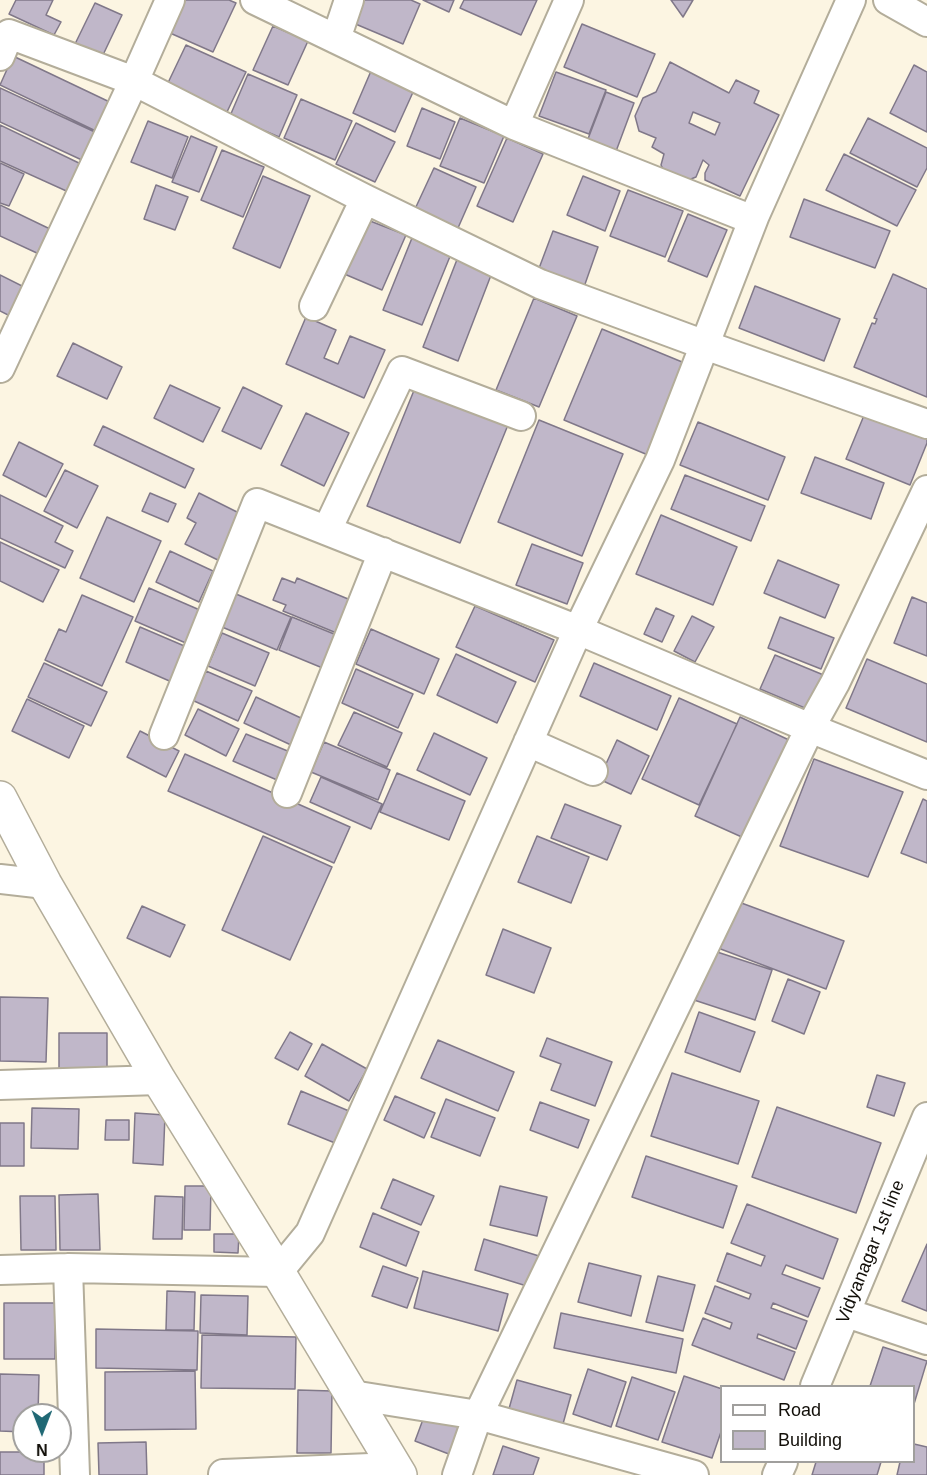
<!DOCTYPE html>
<html>
<head>
<meta charset="utf-8">
<style>
  body { margin:0 }
  #map { position:relative; width:927px; height:1475px; overflow:hidden; background:#fcf5e2; font-family:Helvetica,sans-serif }
  canvas { display:block }
  .legend { position:absolute; left:720px; top:1385px; width:195px; height:78px; box-sizing:border-box; background:#fff; border:2px solid #a09f9d; margin:0; padding:8px 10px; list-style:none; font-size:18px; color:#120f09 }
  .legend li { display:flex; align-items:center; gap:12px; height:30px }
  .legend b { width:30px; border:2px solid #a09f9d }
  .north { position:absolute; left:12px; top:1403px; width:60px; height:60px; box-sizing:border-box; background:#fff; border:2px solid #a09f9d; border-radius:50%; rotate:180deg; font-size:16px; font-weight:700; line-height:24px; text-align:center; color:#120f09 }
  .north::after { content:''; display:block; margin:auto; width:21px; height:27px; background:#1f6874; clip-path:polygon(50% 0,100% 100%,50% 72%,0 100%) }
</style>
</head>
<body>
<div id="map">
<canvas width="927" height="1475"></canvas>
<ul class="legend">
<li><b style="height:8px;background:#fff"></b>Road</li>
<li><b style="height:16px;background:#c0b7c9"></b>Building</li>
</ul>
<div class="north">N</div>
</div>
<script>
const c = document.querySelector('canvas').getContext('2d');
c.lineJoin = 'round';
function fill(path, color) {
  c.fillStyle = color;
  c.fill(path, 'evenodd');
}
function stroke(path, color, width, dash) {
  c.strokeStyle = color;
  c.lineWidth = width;
  c.lineCap = dash ? 'butt' : 'round';
  c.setLineDash(dash || []);
  c.stroke(path);
}
function write(font, color, halo, rows, align = 'center') {
  c.font = font + ' Helvetica,sans-serif';
  c.lineWidth = 4.5;
  c.setLineDash([]);
  c.textBaseline = 'middle';
  c.strokeStyle = halo;
  c.fillStyle = color;
  for (const [text, x, y, turn = 0] of rows) {
    c.save();
    c.translate(x, y);
    c.rotate((+turn || 0) * Math.PI / 180);
    c.textAlign = isNaN(turn) ? turn : align;
    if (halo) c.strokeText(text, 0, 0);
    c.fillText(text, 0, 0);
    c.restore();
  }
}
const building = new Path2D(`
  M16,0H53L46,15L61,22L54,35L9,14Z
  M184,0H229L236,3L213,52L170,33Z
  M355,0H411L420,4L403,44L346,20Z
  M423,0H454L449,12Z
  M464,0H537L521,35L460,8Z
  M671,0H693L683,17Z
  M95,3L122,15L102,57L75,44Z
  M582,24L655,54L637,97L564,67Z
  M273,26L308,41L288,85L253,70Z
  M186,45L246,72L226,114L166,87Z
  M13,56L116,105L102,134L0,85Z
  M670,62L729,93L736,80L759,91L754,103L779,115L740,196L705,180V173L709,165L703,160L696,177L686,181L665,173L661,165L664,154L652,147L656,138L639,131L635,116L643,98L656,92ZM693,112L720,123L715,135L689,123Z
  M914,65L927,72V132L890,113Z
  M371,71L414,90L395,132L353,113Z
  M556,72L606,90L589,134L539,116Z
  M248,74L297,95L279,137L230,116Z
  M0,88L97,133L84,161L0,122Z
  M606,92L634,103L615,154L586,144Z
  M301,99L352,121L335,160L284,138Z
  M422,108L455,122L440,159L407,146Z
  M460,118L504,136L484,183L440,166Z
  M868,118L927,148V168L917,187L850,153Z
  M148,121L188,137L172,178L131,162Z
  M356,123L395,142L375,182L336,164Z
  M0,125L83,165L73,194L0,161Z
  M191,136L217,147L199,192L172,182Z
  M507,138L543,154L513,222L477,206Z
  M222,150L264,167L243,217L201,200Z
  M844,154L916,190L897,226L826,190Z
  M0,163L24,174L9,206L0,203Z
  M434,168L476,187L458,228L415,209Z
  M263,176L310,196L280,268L233,248Z
  M583,176L620,191L605,231L567,215Z
  M156,185L188,197L175,230L144,219Z
  M628,190L683,211L665,257L610,236Z
  M804,199L890,231L875,268L790,237Z
  M0,205L50,229L39,254L0,236Z
  M688,214L727,230L707,277L668,261Z
  M365,219L406,235L382,290L342,273Z
  M553,231L598,247L584,287L538,271Z
  M412,238L451,254L422,325L383,310Z
  M458,257L493,270L458,361L423,347Z
  M893,274L927,289V397L854,367L872,323L875,324L877,319L874,318Z
  M0,275L32,291L18,320L0,311Z
  M755,286L840,319L824,361L739,328Z
  M534,298L577,316L539,407L496,390Z
  M306,317L336,330L324,358L338,364L350,336L385,350L364,398L286,364Z
  M602,329L687,364L648,455L564,420Z
  M73,343L122,367L107,399L57,376Z
  M417,383L510,420L460,543L367,506Z
  M170,385L220,408L203,442L154,418Z
  M243,387L282,406L261,449L222,431Z
  M306,413L349,433L324,486L281,465Z
  M865,413L927,438V443L910,485L846,459Z
  M539,420L623,454L582,556L498,522Z
  M698,422L785,457L768,500L680,465Z
  M103,426L194,469L185,488L94,445Z
  M19,442L63,464L46,497L3,475Z
  M815,457L884,483L871,519L801,493Z
  M65,470L98,486L77,528L44,511Z
  M685,475L765,506L751,541L671,509Z
  M150,493L176,504L168,522L142,511Z
  M199,493L245,516L222,562L185,544L196,523L187,518Z
  M0,495L63,526L55,542L73,551L65,568L0,538Z
  M661,515L737,547L713,605L636,574Z
  M107,517L161,541L134,602L80,578Z
  M0,542L59,570L43,602L0,581Z
  M532,544L583,563L567,604L516,585Z
  M170,551L213,571L199,602L156,582Z
  M778,560L839,585L825,618L764,593Z
  M282,578L295,583L297,578L353,601L339,634L283,611L286,605L273,600Z
  M149,588L209,614L195,647L135,621Z
  M236,594L291,617L277,650L222,627Z
  M82,595L133,617L102,686L45,660L59,629L66,632Z
  M912,597L927,603V656L894,643Z
  M475,606L554,640L535,682L456,647Z
  M656,608L674,616L662,642L644,634Z
  M692,616L714,627L695,662L674,651Z
  M292,617L339,636L325,669L279,650Z
  M780,617L834,638L821,669L768,648Z
  M140,627L189,648L174,683L126,662Z
  M371,629L439,659L424,694L356,664Z
  M222,633L269,653L255,686L208,666Z
  M456,654L516,682L497,723L437,695Z
  M775,655L826,676L812,711L760,689Z
  M867,659L927,684V742L846,708Z
  M44,663L107,692L91,726L28,697Z
  M594,663L671,696L657,730L580,696Z
  M356,669L413,694L398,728L342,703Z
  M206,671L252,691L238,721L192,700Z
  M256,697L303,719L291,745L244,723Z
  M679,698L737,724L699,805L642,779Z
  M27,699L84,726L69,758L12,731Z
  M198,709L239,729L226,756L185,735Z
  M354,712L402,733L387,767L338,745Z
  M740,717L789,740L744,838L695,816Z
  M140,731L179,751L166,777L127,757Z
  M434,733L487,758L470,795L417,770Z
  M246,734L295,754L284,783L233,761Z
  M617,740L649,756L631,794L599,779Z
  M324,742L390,770L378,800L311,772Z
  M185,754L350,827L334,863L168,791Z
  M814,759L903,792L868,877L780,846Z
  M397,773L465,801L449,840L380,812Z
  M321,777L382,804L371,829L310,802Z
  M923,799L927,801V863L901,853Z
  M565,804L621,826L607,860L551,838Z
  M263,836L332,867L290,960L222,930Z
  M537,836L589,857L571,903L518,882Z
  M736,901L844,941L826,989L718,948Z
  M142,906L185,925L170,957L127,938Z
  M503,929L551,948L534,993L486,975Z
  M708,949L772,970L755,1020L691,999Z
  M788,979L820,992L804,1034L772,1021Z
  M0,997L48,998L46,1062L0,1061Z
  M699,1012L755,1032L740,1072L685,1052Z
  M290,1032L312,1044L298,1070L275,1058Z
  M59,1033H107V1072H59Z
  M547,1038L612,1062L595,1106L551,1090L561,1064L540,1056Z
  M438,1040L514,1072L498,1111L421,1078Z
  M322,1044L367,1069L349,1101L305,1076Z
  M672,1073L759,1101L738,1164L651,1136Z
  M877,1075L905,1083L894,1116L867,1107Z
  M301,1091L349,1111L335,1143L288,1124Z
  M395,1096L435,1113L424,1138L384,1120Z
  M446,1099L495,1118L480,1156L431,1137Z
  M540,1102L589,1120L578,1148L530,1130Z
  M777,1107L881,1143L856,1213L752,1177Z
  M32,1108L79,1109L78,1149L31,1148Z
  M135,1113L165,1115L163,1165L133,1163Z
  M106,1120H129V1140H105Z
  M0,1123H24V1166H0Z
  M646,1156L737,1186L723,1228L632,1197Z
  M393,1179L434,1196L421,1225L381,1208Z
  M185,1186H211L210,1230H184Z
  M500,1186L547,1197L537,1236L490,1225Z
  M98,1194L100,1250H60L59,1195Z
  M20,1196H55L56,1250H21Z
  M155,1196L183,1197L182,1239H153Z
  M747,1204L838,1239L823,1279L786,1265L782,1274L820,1288L808,1317L773,1303L771,1308L807,1321L796,1349L758,1334L757,1338L795,1352L784,1380L692,1345L703,1318L730,1329L732,1323L705,1313L715,1286L749,1299L751,1294L717,1281L727,1253L761,1266L765,1256L731,1243Z
  M373,1213L419,1232L406,1266L360,1247Z
  M214,1234H239L238,1253L214,1252Z
  M484,1239L539,1256L530,1287L475,1270Z
  M927,1244V1311L902,1301Z
  M589,1263L641,1276L631,1316L578,1302Z
  M383,1266L418,1278L407,1308L372,1296Z
  M423,1271L508,1294L498,1331L414,1308Z
  M658,1276L695,1285L683,1331L646,1322Z
  M167,1291L195,1292L194,1330H166Z
  M201,1295L248,1296L247,1335L200,1333Z
  M4,1303H55V1359H4Z
  M561,1313L683,1339L676,1373L554,1348Z
  M96,1329L198,1331L197,1370L96,1368Z
  M202,1335L296,1337L295,1389L201,1388Z
  M883,1347L927,1361L914,1404V1386H870Z
  M588,1369L626,1382L611,1427L573,1414Z
  M195,1371L196,1429L105,1430V1372Z
  M0,1374L39,1375L38,1415H24V1432L0,1431Z
  M684,1376L722,1389V1429L712,1458L662,1442Z
  M632,1377L675,1392L658,1440L616,1426Z
  M517,1380L571,1395L561,1431L507,1416Z
  M298,1390L332,1391L331,1453H297Z
  M425,1414L464,1428L454,1456L415,1441Z
  M146,1442L147,1475H99L98,1443Z
  M914,1444L927,1447V1475H897L900,1462H914Z
  M503,1446L539,1458L533,1475H493Z
  M0,1452H44V1475H0Z
  M816,1462H881L877,1475H812Z`);
fill(building, '#c0b7c9');
stroke(building, '#807889', 1.5);
const street = new Path2D(`
  M255,0L514,125L753,220
  M888,0L927,22
  M336,39L349,0
  M0,56L9,34L134,81L365,199L540,284L705,345L927,424
  M514,125L569,0
  M314,306L365,199
  M0,368L134,81L170,0
  M327,530L402,371L521,416
  M164,735L257,503L578,630L810,728L927,775
  M528,742L593,771
  M287,793L383,552
  M0,879L45,884
  M0,1085L159,1080
  M68,1268L75,1475
  M0,1270L68,1268L278,1272L310,1233L578,630L660,460L755,215L851,0
  M847,1313L927,1340
  M815,1386L927,1117
  M352,1395L478,1415L694,1475
  M223,1474L395,1467
  M457,1475L478,1415L810,728L835,683L927,490
  M777,1475L783,1462`);
const secondary = new Path2D(`
  M0,798L45,884L159,1080L278,1272L400,1475`);
stroke(street, '#b3ad9a', 32);
stroke(secondary, '#b3ad9a', 36);
stroke(street, '#fff', 28);
stroke(secondary, '#fff', 33);
write('18px', '#120f09', '#fff', [
  ["Vidyanagar 1st line",871,1252,-68]
]);
</script>
</body>
</html>
